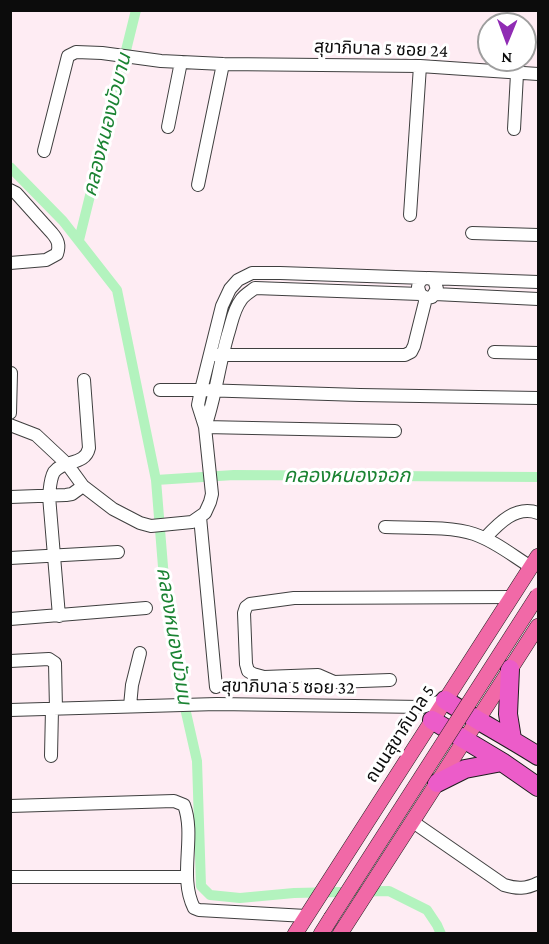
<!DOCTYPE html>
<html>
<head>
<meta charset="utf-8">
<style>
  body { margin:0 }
  #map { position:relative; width:549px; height:944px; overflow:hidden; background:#feecf3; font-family:"Crimson Pro",serif }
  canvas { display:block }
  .frame { position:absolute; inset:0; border:12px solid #0c0c0c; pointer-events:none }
  .north { position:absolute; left:477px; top:12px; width:60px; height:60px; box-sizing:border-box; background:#fff; border:2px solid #9e9e9e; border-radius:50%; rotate:181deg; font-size:16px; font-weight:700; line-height:24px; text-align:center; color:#0c0c0c }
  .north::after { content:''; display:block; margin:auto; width:21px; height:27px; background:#902cb4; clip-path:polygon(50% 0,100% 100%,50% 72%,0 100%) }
</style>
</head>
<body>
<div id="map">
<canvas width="549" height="944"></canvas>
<div class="frame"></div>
<div class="north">N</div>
</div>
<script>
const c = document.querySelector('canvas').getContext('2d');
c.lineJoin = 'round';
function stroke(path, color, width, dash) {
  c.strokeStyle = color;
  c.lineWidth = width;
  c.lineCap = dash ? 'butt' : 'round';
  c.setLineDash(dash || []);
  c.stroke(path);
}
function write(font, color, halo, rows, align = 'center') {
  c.font = font + ' "Crimson Pro","Noto Sans Thai",serif';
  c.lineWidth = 6;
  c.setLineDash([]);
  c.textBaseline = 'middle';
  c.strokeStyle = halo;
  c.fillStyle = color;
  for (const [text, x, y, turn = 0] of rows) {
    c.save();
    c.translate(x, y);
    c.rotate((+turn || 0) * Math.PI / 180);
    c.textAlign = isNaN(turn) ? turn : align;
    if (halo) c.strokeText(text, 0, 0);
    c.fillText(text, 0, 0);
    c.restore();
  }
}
stroke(new Path2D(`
  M10,167L63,221L117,290L156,480L164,579L178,677L197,761L201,886L210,895L240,898L294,893L389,891L427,910L437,925L441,934
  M79,240L136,10
  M156,480L234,475L538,477`), '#b3f3be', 10);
const minor = new Path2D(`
  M168,127L181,62
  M514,129L517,74
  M44,151L68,56L76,52L102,53L161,61L223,64L420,66L538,74
  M198,185L223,64
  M10,190L16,193L52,233C58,240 60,245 57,254L46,260L10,263
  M410,215L420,66
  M472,233L538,235
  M428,278L434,280L437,289L432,297L426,298L420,294L418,287C419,281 422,278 428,278L538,282
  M435,294L538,299
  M494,352L538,353
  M215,355H405L411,352L414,346L426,298
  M160,390H201L360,395L538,398
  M10,413L11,373
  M10,425L36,435L67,464L83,486L113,509L140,523L151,526L192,522L205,513L210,502L212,494L205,427L198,405L201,390L222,306L230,289L238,280L252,273H280L425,278
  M205,427C216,396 219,363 229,331C232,321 234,309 241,300C244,295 250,292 255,288L420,294
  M205,427L395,431
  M10,497L66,495L72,494L83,486
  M200,517L216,687
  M385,527C411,528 451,526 474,534C495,541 513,556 531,567
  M485,538C499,523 516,505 538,513
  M10,558L118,552
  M59,616L49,496C50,488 50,479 54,472C64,459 85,466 89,448L84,380
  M10,619L146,608
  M10,661L49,659L55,663L56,709
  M390,680L334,682L318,675L264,677L253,674L248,671L246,664L244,613L246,607L250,604L294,598L512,597
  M130,706L132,685L140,653
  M10,710L217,704L422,707L445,700
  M51,756L52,709
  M10,806L174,801L184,805C196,837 178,876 194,908L199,910L306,916
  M413,822L504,885C517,889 526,889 538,883
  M10,877H187`);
const major = new Path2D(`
  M295,934L538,556
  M321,934L331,918
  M340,934L538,626`);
const highway = new Path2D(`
  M510,669L508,714L512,739
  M445,700C476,720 508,737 538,756
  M432,720L502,762L538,787
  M437,783L465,769L502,762`);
stroke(minor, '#3f3f3f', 14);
stroke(major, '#1d1d1d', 16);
stroke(highway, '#1d1d1d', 20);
stroke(minor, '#fff', 12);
stroke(major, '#f169a7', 15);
stroke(highway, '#ec5cc9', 18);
const majorBridge = new Path2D(`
  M331,918L538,595`);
stroke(majorBridge, '#1d1d1d', 16, []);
stroke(majorBridge, '#f169a7', 15);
write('18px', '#0c0c0c', '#fff', [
  ["สุขาภิบาล 5 ซอย 24",381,49,2],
  ["สุขาภิบาล 5 ซอย 32",288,687,1],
  ["ถนนสุขาภิบาล 5",400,734,-57]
]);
write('italic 20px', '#1a8332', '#fff', [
  ["คลองหนองบัวบาน",107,125,-76],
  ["คลองหนองจอก",347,476],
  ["คลองหนองบัวมน",174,636,81]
]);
</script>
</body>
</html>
